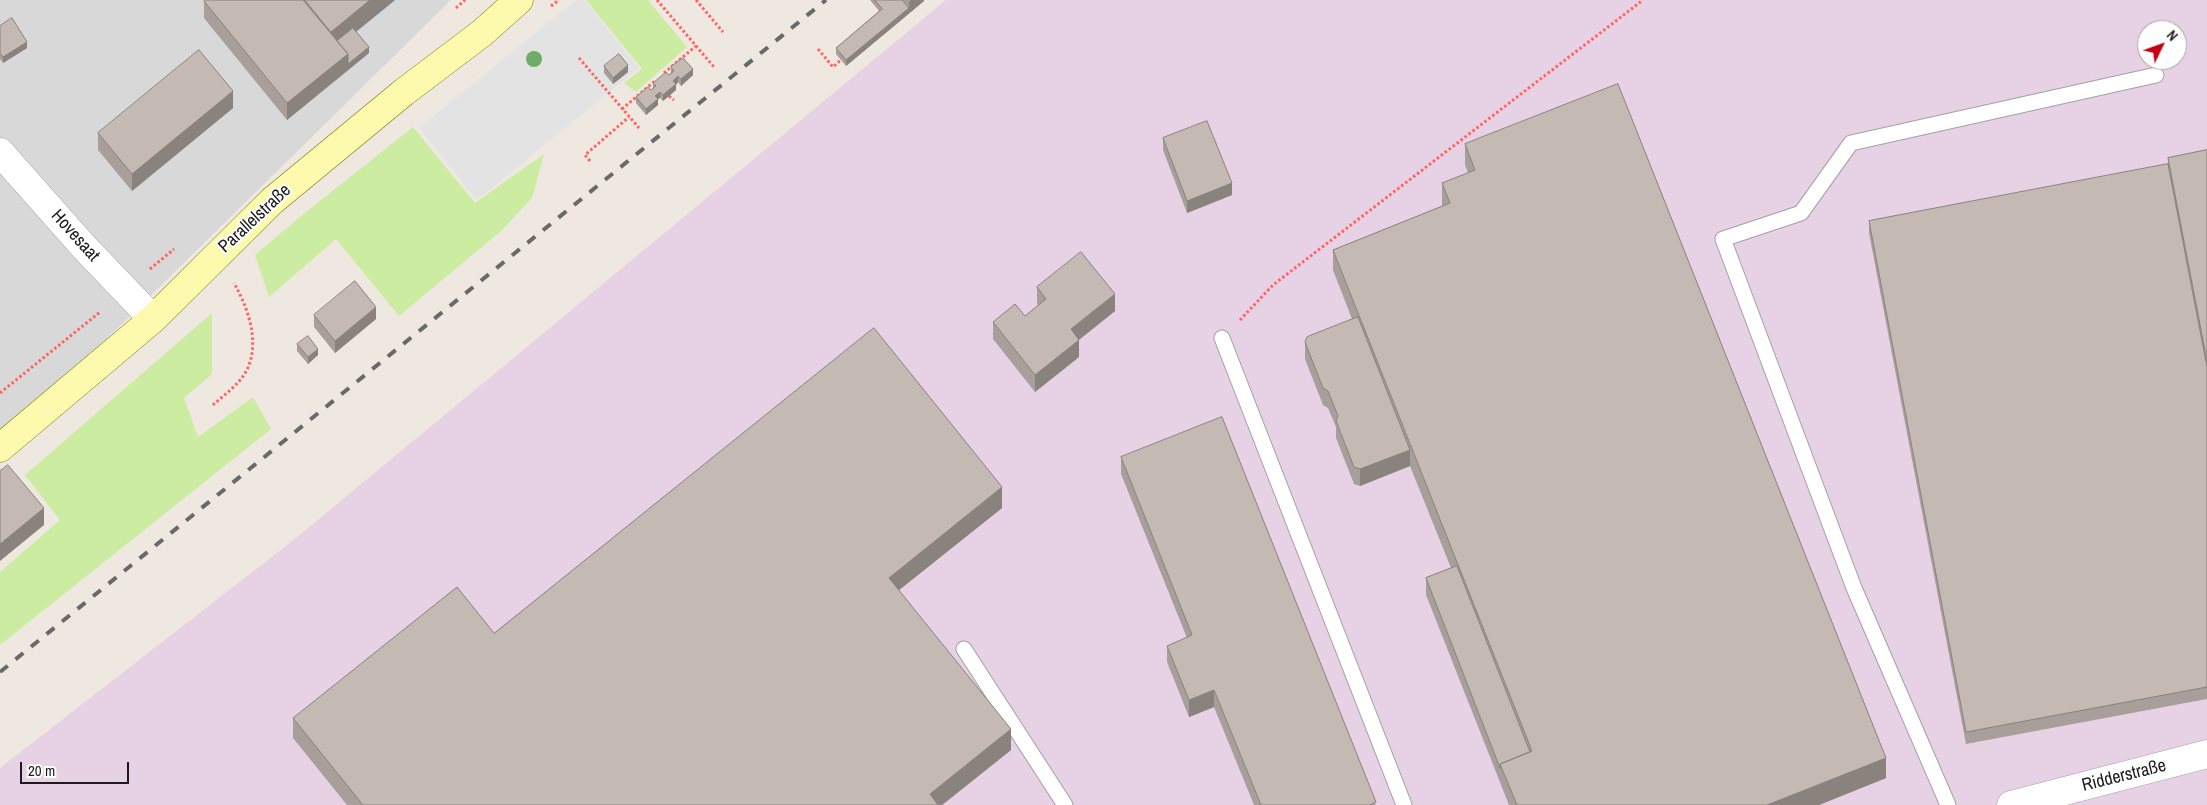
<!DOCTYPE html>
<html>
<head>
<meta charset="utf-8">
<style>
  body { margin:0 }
  #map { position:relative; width:2207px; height:805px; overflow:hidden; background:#eee8e0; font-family:"Archivo Narrow",sans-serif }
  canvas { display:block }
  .north { position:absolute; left:2137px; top:20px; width:50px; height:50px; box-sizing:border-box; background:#fff; border:1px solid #a4a4a4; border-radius:50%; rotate:48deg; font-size:14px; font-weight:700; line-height:20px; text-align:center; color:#1b1b1b }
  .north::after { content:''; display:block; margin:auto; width:18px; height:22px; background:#c60011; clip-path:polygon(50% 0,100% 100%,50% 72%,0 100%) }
  .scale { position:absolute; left:20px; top:762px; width:109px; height:22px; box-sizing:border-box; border:2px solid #1b1b1b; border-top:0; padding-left:6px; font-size:15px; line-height:18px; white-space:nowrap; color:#1b1b1b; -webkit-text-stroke:4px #fff; paint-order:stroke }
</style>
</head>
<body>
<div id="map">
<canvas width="2207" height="805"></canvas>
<div class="north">N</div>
<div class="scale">20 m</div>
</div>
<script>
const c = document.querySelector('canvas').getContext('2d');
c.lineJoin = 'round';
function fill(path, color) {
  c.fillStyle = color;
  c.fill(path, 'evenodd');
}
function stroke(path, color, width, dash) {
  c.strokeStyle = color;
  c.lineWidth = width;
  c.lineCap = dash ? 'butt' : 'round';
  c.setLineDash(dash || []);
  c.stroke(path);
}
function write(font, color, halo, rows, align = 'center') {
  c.font = font + ' "Archivo Narrow",sans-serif';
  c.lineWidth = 4;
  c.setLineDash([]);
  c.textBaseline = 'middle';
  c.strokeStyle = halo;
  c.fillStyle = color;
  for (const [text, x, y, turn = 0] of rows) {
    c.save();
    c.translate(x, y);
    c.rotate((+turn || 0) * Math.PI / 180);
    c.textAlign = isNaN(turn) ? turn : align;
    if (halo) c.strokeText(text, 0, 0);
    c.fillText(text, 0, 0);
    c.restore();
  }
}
fill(new Path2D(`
  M0,0H451L0,444Z`), '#d9d8d8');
fill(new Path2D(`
  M946,0H2207V805H0V768L296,538ZM2147,30H2177V60H2147Z`), '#e7d1e5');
fill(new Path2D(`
  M586,0H648L687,47L636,92L624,83L642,69Z
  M413,127L475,203L544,154L532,198L501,231L399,316L336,239L269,297L255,255L301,216Z
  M212,313V374L184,398L198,437L253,397L271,429L0,645V572L60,520L25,475Z`), '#cceca1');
fill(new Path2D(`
  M576,0H584L639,68L477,200L419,128Z`), '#e3e3e3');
const service = new Path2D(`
  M1222,338L1404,805
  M964,649L1065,805
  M1948,805L1854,588L1723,239L1801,213L1851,143L2156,75`);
const minor = new Path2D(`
  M0,152L84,247L153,319
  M2011,805L2207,754`);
const secondary = new Path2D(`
  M0,448L153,319L272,201L404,92L482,33L519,0`);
stroke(service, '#a2a2a2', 17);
stroke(minor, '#a2a2a2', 29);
stroke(secondary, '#717400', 29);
stroke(new Path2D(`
  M657,0L714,67
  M696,0L723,32
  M551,6L559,0
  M456,8L465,0
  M818,49L833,67L843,58
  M579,58L639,128
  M664,73L696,46
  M669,96L674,100
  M622,109L655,81
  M590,161L585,155L629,117
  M150,269L174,249
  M1240,320L1273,285L1643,0
  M0,393L100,312
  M213,405C225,394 243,382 249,365C259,338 247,306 234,283`), '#ff625f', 3, [2.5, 2.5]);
stroke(service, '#fff', 15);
stroke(minor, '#fff', 28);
stroke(secondary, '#fdfaae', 28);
stroke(new Path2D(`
  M0,672L826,0`), '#696969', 4, [10, 10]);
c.fillStyle = '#6ead68';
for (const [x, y] of [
  [534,59]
]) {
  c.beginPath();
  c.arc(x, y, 8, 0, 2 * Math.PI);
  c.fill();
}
fill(new Path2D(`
  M205,0H395L356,32L369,53L287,120L204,18V1Z
  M870,0H924V1L846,66L836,54V48L879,11Z
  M0,26L27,48L3,63L0,59Z
  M604,66L628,72L613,84L604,73Z
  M671,67L693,75L681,86L678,82L676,85V90L663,101L660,98L658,99V105L646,115L636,103V97L651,90L653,88V83L669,75L671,73Z
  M233,108L132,191L98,150V133Z
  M1163,138L1232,195L1187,213L1163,150Z
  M1465,144L1886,778L1819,805H1509L1426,595V578L1451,568L1410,466L1360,486L1354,484L1336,438V427L1328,408L1323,405L1305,359V342L1352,319L1333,270V250L1442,206V183L1468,173L1465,165Z
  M2207,150V699L1966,744L1869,233V221L2168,165V158Z
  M1037,287L1115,311L1079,340V357L1035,392L993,339V322L1025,316L1038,305L1037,304Z
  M314,315L376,319L335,353L314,327Z
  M297,344L318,355L308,364L297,351Z
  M1121,457L1376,805H1254L1214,707L1189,717L1167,662V646L1187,638L1121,474Z
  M1002,508L899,590L1011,750L942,805H347L293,738V718L494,633Z`), '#a99f9a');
fill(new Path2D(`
  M370,0H395L331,52V32Z
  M911,0H924V1L846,66V60L909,8V2Z
  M27,42V48L3,63V57Z
  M369,47V53L287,120V103L348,54Z
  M628,65V72L613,84V78Z
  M693,69V75L681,86V79Z
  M678,76V82L676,85V90L663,101V95L673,81Z
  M233,91V108L132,191V174Z
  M660,92V98L658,99V105L646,115V109L655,96Z
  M1232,183V195L1187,213V201Z
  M1115,294V311L1071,346V329Z
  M376,307V319L335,353V341Z
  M1079,340V357L1035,392V375Z
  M318,349V355L308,364V357Z
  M1410,450V466L1360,486V469Z
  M1002,487V508L889,598V578Z
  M44,508V525L0,561V544Z
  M1214,690V707L1189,717V700Z
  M1011,729V750L942,805H930V794Z
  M1886,758V778L1819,805H1767Z`), '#8a827d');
const building = new Path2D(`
  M205,0H303L348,54L287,103L204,1Z
  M305,0H370L331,32Z
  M875,0H902L909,8L846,60L836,48L882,9Z
  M12,18L27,42L3,57L0,53V26Z
  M353,28L369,47L348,64V54L337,41Z
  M199,50L233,91L132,174L98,133Z
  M619,54L628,65L613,78L604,66Z
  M683,58L693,69L681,79L678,76L673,81L676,84L663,95L660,92L655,96L658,99L646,109L636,97L648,87L651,90L656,86L653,83L666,72L669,75L674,71L671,67Z
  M1618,84L1886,758L1767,805H1517L1500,764L1532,751L1333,250L1450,203L1442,183L1475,170L1465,144Z
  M1207,121L1232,183L1187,201L1163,138Z
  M2207,150V361L2168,158Z
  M2168,164L2207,367V687L1966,732L1869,221Z
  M1081,252L1115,294L1071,329L1079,340L1035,375L993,322L1015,304L1025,316L1046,299L1037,287Z
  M355,281L376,307L335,341L314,315Z
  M1358,317L1410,450L1360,469L1354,467L1336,421L1338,416L1328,391L1323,388L1305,342L1307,337Z
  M874,328L1002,487L889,578L1011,729L930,794L938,805H363L293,718L457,587L494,633Z
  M308,336L318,349L308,357L297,344Z
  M1222,417L1376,802L1370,805H1261L1214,690L1189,700L1167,646L1192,635L1121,457Z
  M8,465L44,508L0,544V471Z
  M1457,566L1530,752L1500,764V768L1426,578Z`);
fill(building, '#c5b9b3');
stroke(building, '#8a827d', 1);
write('18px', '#1b1b1b', '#fff', [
  ["Parallelstraße",255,219,-43],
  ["Hovesaat",75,236,48],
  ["Ridderstraße",2124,776,-14]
]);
</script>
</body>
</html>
